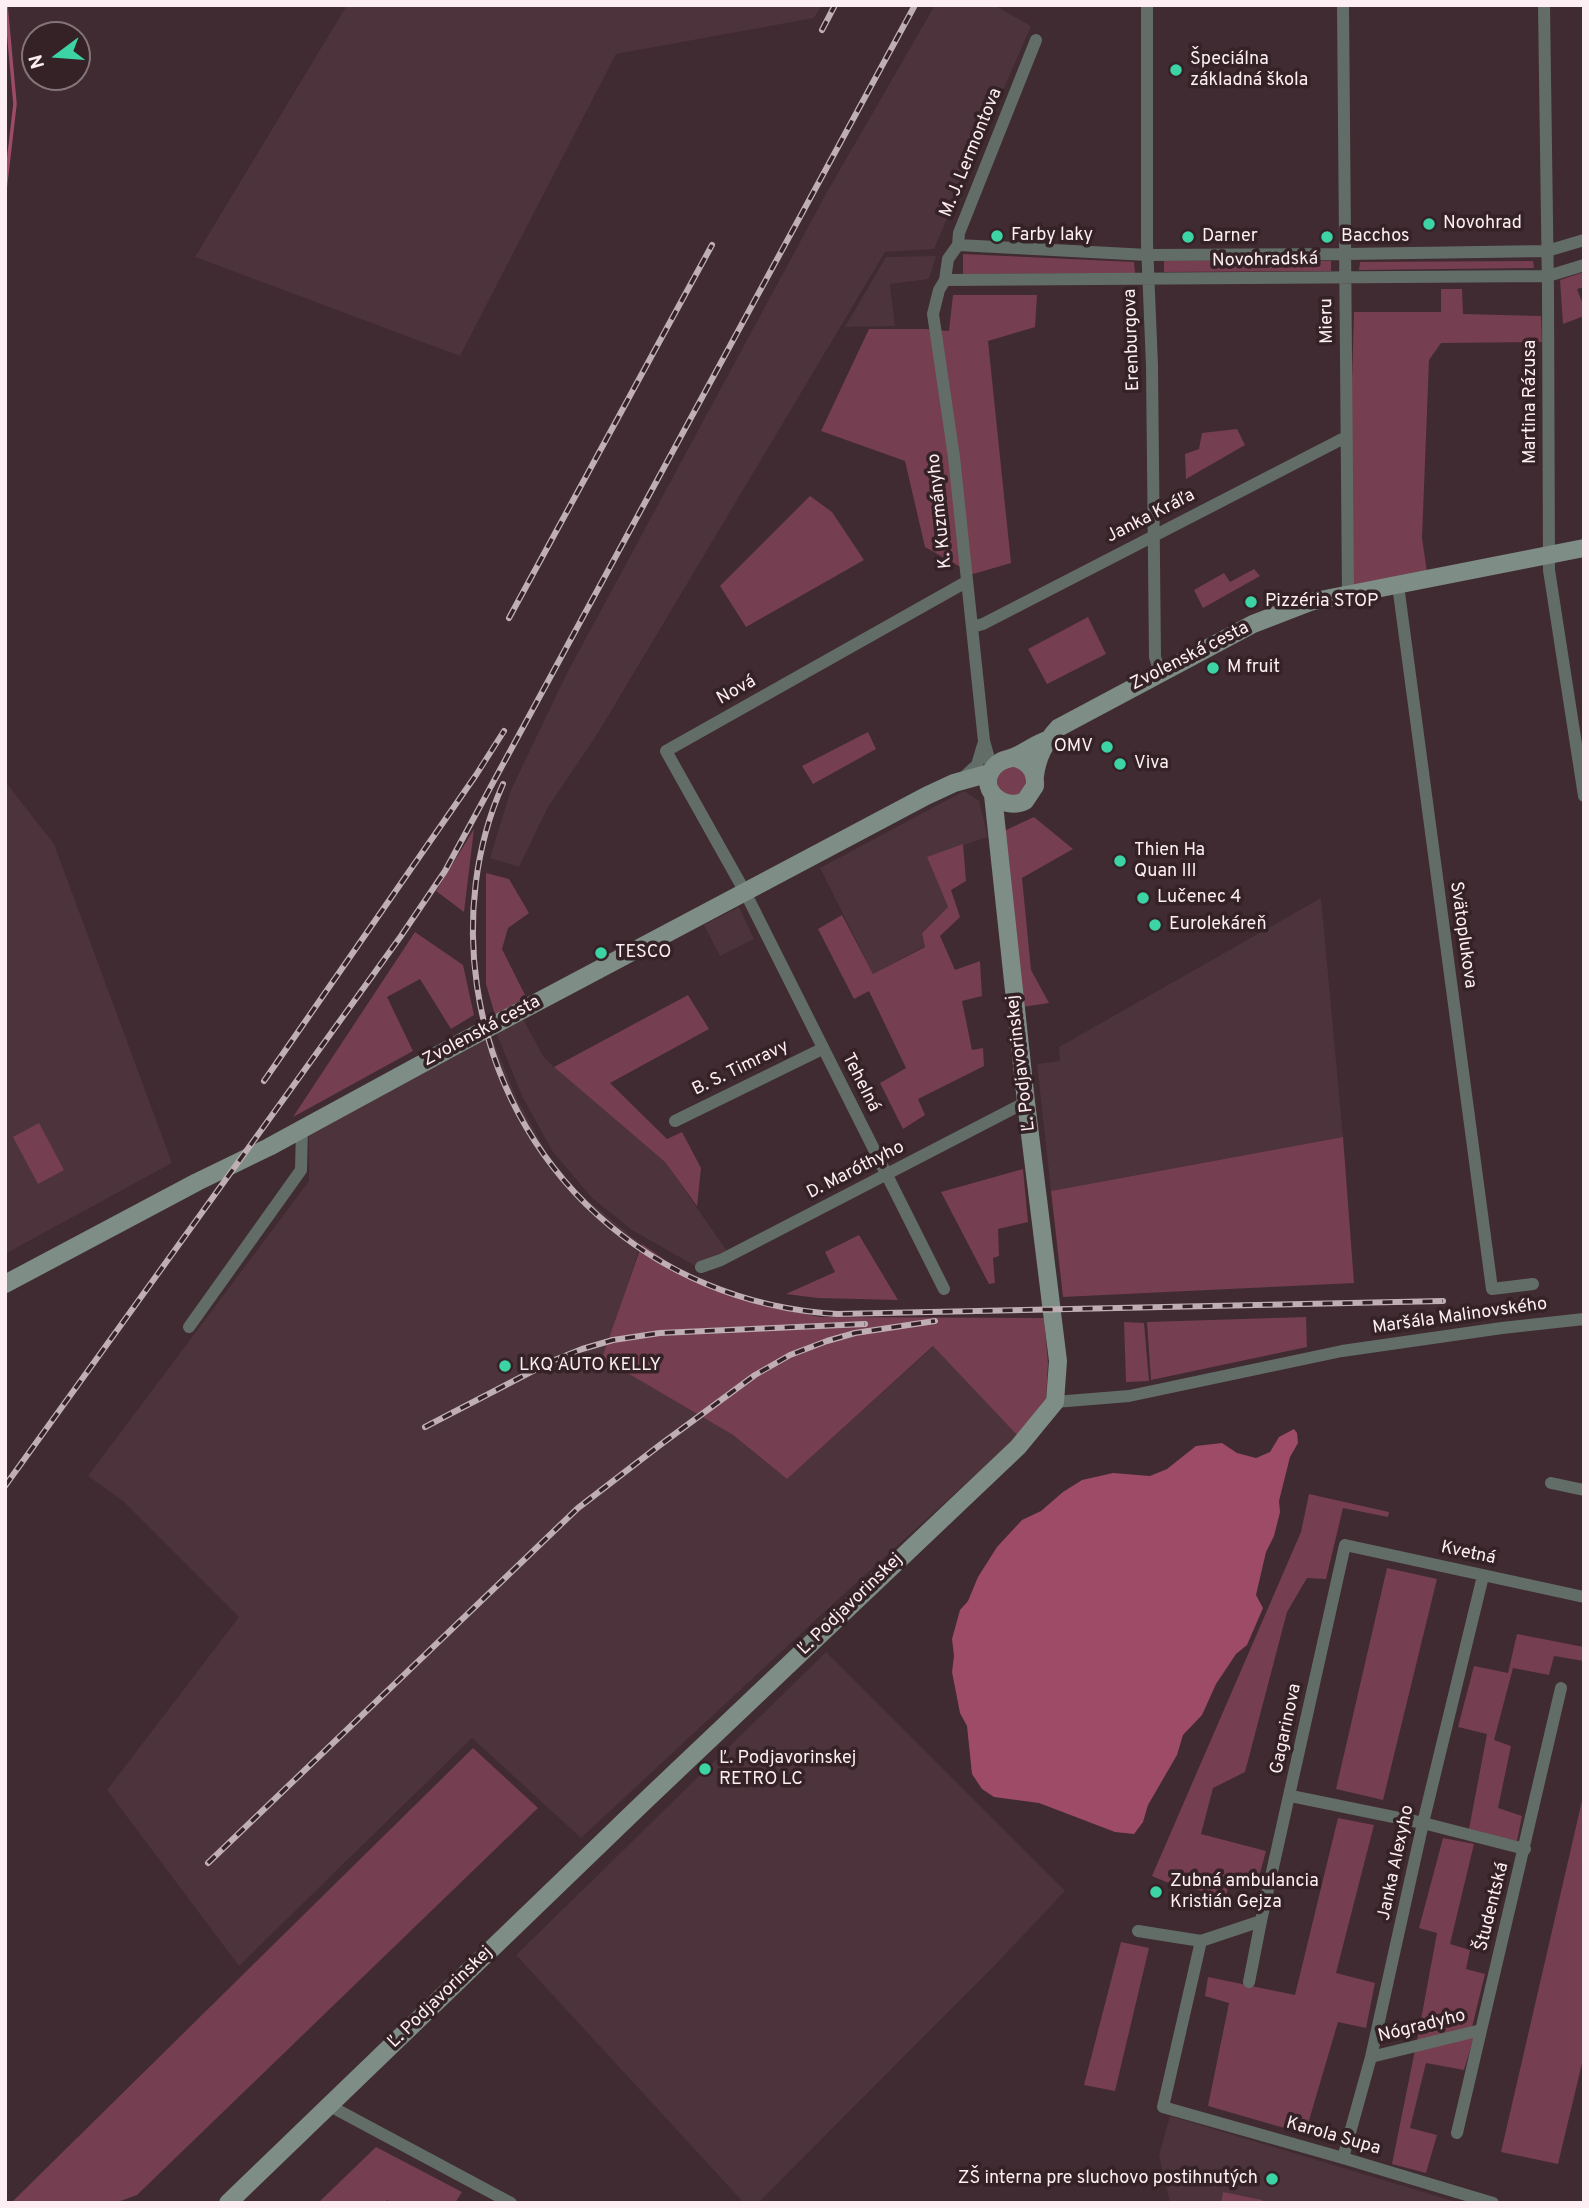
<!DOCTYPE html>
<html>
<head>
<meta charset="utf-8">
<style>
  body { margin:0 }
  #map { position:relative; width:1589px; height:2208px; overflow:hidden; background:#3f2b31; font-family:Overpass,sans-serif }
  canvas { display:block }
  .frame { position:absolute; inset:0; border:7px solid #fceef2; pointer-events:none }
  .north { position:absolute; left:21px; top:21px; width:70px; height:70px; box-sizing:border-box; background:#342227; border:2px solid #847478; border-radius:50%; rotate:254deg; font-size:19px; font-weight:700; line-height:28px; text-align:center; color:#fceef2 }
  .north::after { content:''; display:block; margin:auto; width:24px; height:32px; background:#3cd4a4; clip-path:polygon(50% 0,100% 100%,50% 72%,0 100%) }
</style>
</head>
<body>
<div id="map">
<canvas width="1589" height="2208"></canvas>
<div class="frame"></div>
<div class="north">N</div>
</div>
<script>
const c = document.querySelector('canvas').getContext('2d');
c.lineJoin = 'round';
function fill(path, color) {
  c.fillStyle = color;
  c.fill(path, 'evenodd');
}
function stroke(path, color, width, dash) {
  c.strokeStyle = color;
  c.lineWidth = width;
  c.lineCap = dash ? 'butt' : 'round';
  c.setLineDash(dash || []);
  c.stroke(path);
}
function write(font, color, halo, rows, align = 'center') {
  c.font = font + ' Overpass,sans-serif';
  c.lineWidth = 7;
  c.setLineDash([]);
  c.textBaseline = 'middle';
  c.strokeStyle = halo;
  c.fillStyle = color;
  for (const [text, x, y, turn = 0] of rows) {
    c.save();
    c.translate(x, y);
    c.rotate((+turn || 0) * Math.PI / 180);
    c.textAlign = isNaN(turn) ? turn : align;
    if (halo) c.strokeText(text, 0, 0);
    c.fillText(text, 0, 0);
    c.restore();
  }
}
fill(new Path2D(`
  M347,5H822L814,18L616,54L460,356L195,257Z
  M935,5H994L1031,26L934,249L885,252L598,733L548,807L519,867L490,858L510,792L567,673L827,192Z
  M936,256L929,279L890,284L895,326L845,327L886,257Z
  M8,785L54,844L172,1163L5,1254V786Z
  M964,791L979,801L988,837L927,857L948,907L922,932L925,946L873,974L820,868Z
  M1321,898L1343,1137L1051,1191L1037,1064L1060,1061L1059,1047Z
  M739,907L754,939L720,956L704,925Z
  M521,1015L543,1056L554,1067L665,1162L727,1251L697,1267L632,1230L592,1198L553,1152L523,1098L495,1030Z
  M490,1033L516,1097L548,1155L580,1194L641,1244L603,1358L733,1435L787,1479L934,1346L1018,1436L809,1626L581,1838L472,1738L239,1966L107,1790L239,1617L123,1501L88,1476L309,1181V1128Z
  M826,1652L1065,1891L996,1964L758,2203H744L516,1955Z
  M1170,2116L1460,2203H1170L1159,2155Z`), '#4d333b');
fill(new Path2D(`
  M963,254L1134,262L1135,273L963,274Z
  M1164,261H1331V271L1164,272Z
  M1533,261L1534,268L1359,270L1360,262Z
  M1584,272V287L1577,289L1584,307V316L1563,324L1560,280Z
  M1441,289H1462L1463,314L1541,316L1542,342L1441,343L1429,360L1422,538L1427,572L1346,588L1354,312H1441Z
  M953,295H1037L1035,327L988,341L1011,563L973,574L925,547L905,461L821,431L869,329H925L949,331Z
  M1237,429L1245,445L1186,479L1185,454L1199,449L1202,433Z
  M810,496L832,512L864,560L746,627L720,586Z
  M1254,569L1260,576L1203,608L1194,590L1224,573L1230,582Z
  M1088,617L1106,654L1047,684L1028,649Z
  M868,732L876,749L813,784L802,766Z
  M997 781a15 15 0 1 1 30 0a15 15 0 1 1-30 0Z
  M1034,817L1073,849L1022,878L1031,970L1049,1003L1022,1007L1005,856L1006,830Z
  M474,829L464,912L436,891Z
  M963,844L966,881L951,890L960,917L940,936L955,970L980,961L982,996L962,1001L972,1050L983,1048L984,1066L918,1099L925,1115L903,1129L880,1083L906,1068L869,991L854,999L818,929L842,915L873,974L925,947L922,933L948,907L927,857Z
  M486,873L509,879L529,913L508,928L502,949L526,997L495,1015L486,984Z
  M415,932L463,965L474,1015L451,1029L420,979L387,997L413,1051L293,1117Z
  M688,995L709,1029L610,1083L667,1139L682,1132L701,1168L697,1206L665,1162L554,1067Z
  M39,1123L64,1170L38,1184L13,1137Z
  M1343,1137L1354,1283L1063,1297L1051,1191Z
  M1023,1169L1028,1222L998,1229L999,1256L993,1258L995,1283L989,1284L941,1192Z
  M859,1235L898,1300L818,1298L786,1294L835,1272L825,1252Z
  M642,1244L674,1266L711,1286L760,1305L820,1317L1044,1318L1048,1363L1046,1400L1018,1436L933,1346L787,1479L733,1435L602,1358Z
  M1306,1317L1307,1347L1151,1380L1147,1322Z
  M1124,1322L1144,1323L1149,1381L1126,1382Z
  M1309,1494L1389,1512L1388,1517L1343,1508L1326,1579L1307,1578L1287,1612L1245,1772L1213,1788L1201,1834L1266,1851L1257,1884L1230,1879L1226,1896L1171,1884L1152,1876L1301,1532Z
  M1387,1568L1437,1579L1383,1800L1336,1789Z
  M1517,1634L1584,1647V1661L1554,1656L1549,1675L1513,1668L1494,1740L1511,1746L1498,1808L1522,1816L1517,1841L1469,1829L1487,1734L1458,1727L1474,1666L1508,1673Z
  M473,1748L538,1808L137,2195L115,2203H11Z
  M1584,1792V2055L1558,2164L1501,2152Z
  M1338,1818L1374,1825L1336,1973L1375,1983L1366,2028L1338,2022L1305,2134L1208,2106L1229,2003L1205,1996L1208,1977L1295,1995Z
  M1443,1838L1474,1844L1450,1944L1470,1950L1466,1969L1485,1974L1472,2027L1417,2041L1437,1933L1419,1928Z
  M1121,1942L1149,1948L1115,2091L1084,2085Z
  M1474,2037L1464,2070L1426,2063L1410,2128L1437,2135L1426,2173L1392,2164L1415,2050Z
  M376,2147L462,2192L455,2203H391L387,2200L385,2203H318Z
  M1223,2192L1262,2200V2203H1221Z`), '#763e51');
fill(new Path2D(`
  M1294,1429L1297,1433L1298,1443L1290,1457L1279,1501L1280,1512L1274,1536L1266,1552L1256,1595L1263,1608L1247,1645L1236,1654L1216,1684L1202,1715L1183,1735L1177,1755L1148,1805L1143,1822L1134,1834L1115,1832L1039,1803L994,1797L982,1789L972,1774L967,1726L960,1713L952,1672L954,1656L952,1639L960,1610L968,1601L978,1577L997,1547L1022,1520L1041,1511L1063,1492L1082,1480L1113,1473L1150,1476L1167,1469L1196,1446L1222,1443L1237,1453L1256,1458L1270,1452L1279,1437Z`), '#9d4b67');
stroke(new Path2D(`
  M5,190L15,104L6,5`), '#9d4b67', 3.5);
stroke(new Path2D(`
  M1147,5V244L1152,366L1155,657L1160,673
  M1343,5L1348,594
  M1544,5L1548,291L1549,570L1584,796
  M958,245L1148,255L1345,254L1547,251L1584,240
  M945,280L1548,276L1584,265
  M1398,585L1492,1289L1533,1284
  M972,627L983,624L1346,437
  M992,769L984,741L954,457L933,314L939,290L945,280L948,259L958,245L959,233L1036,40
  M963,778L977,765L983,745
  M675,1121L822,1049
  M701,1267L721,1260L1026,1102
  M944,1289L745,892L666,751L966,582
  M189,1327L301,1170L302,1128
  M1055,1402L1129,1396L1342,1351L1502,1328L1584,1319
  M1551,1483L1584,1490
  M1291,1796L1423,1823L1525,1849
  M1138,1931L1201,1941L1261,1921L1345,1545L1584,1597
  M1201,1941L1163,2107L1343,2158L1493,2203
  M1249,1982L1261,1921
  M1371,2057L1481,2030
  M330,2106L511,2203
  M1457,2133L1561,1688
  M1343,2158L1371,2057L1423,1823L1483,1576`), '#636d68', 12);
stroke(new Path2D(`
  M1014,758C1029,761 1036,771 1035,786L1025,801C1003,812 976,788 994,767C1001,758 1010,760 1018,755C1028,750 1036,744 1047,740
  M1035,776C1037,758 1046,741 1058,728L1253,624L1310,602L1584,548
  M5,1284L197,1182L269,1147L462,1042L926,796L954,783L990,773
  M228,2203L645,1801L1018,1447L1055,1402L1058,1361L1026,1102L993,795`), '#7e8d86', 18);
const rail = new Path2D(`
  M822,30L835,5
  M509,618L712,245
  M503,784C475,847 467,918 477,986C504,1170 651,1303 837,1314L1443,1301
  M264,1081L476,775L504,731
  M425,1427L552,1361L582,1349L613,1340L660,1333L865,1324
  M5,1486L401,936L445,871L915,5
  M208,1863L578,1508L660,1445L755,1375L790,1355L827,1341L855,1333L935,1321`);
stroke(rail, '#bfafb4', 6);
stroke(rail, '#342227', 3.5, [10]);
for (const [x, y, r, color] of [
  [1176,70,7,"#3cd4a4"],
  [1429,224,7,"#3cd4a4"],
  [997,236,7,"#3cd4a4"],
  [1188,237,7,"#3cd4a4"],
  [1327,237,7,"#3cd4a4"],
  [1251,602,7,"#3cd4a4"],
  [1213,668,7,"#3cd4a4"],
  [1107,747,7,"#3cd4a4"],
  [1120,764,7,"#3cd4a4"],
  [1120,861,7,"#3cd4a4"],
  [1143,898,7,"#3cd4a4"],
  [1155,925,7,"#3cd4a4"],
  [601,953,7,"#3cd4a4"],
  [505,1366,7,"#3cd4a4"],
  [705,1769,7,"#3cd4a4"],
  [1156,1892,7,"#3cd4a4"],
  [1272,2179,7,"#3cd4a4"]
]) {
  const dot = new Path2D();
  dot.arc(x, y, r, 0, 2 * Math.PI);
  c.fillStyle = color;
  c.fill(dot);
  stroke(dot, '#342227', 2.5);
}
write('18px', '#fceef2', '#342227', [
  ["Špeciálna",1190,60],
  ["základná škola",1190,81],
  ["Novohrad",1443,224],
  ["Farby laky",1011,236],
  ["Darner",1202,237],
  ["Bacchos",1341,237],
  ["Pizzéria STOP",1265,602],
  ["M fruit",1227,668],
  ["OMV",1093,747,"right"],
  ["Viva",1134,764],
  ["Thien Ha",1134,851],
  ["Quan III",1134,872],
  ["Lučenec 4",1157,898],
  ["Eurolekáreň",1169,925],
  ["TESCO",615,953],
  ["LKQ AUTO KELLY",519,1366],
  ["Ľ. Podjavorinskej",719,1759],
  ["RETRO LC",719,1780],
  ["Zubná ambulancia",1170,1882],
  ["Kristián Gejza",1170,1903],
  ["ZŠ interna pre sluchovo postihnutých",1258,2179,"right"]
], 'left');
write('18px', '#fceef2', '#342227', [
  ["M. J. Lermontova",972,153,-68],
  ["Novohradská",1265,261,-1],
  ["Mieru",1328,321,-91],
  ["Erenburgova",1133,340,-92],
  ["Martina Rázusa",1531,402,-90],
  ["K. Kuzmányho",941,511,-96],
  ["Janka Kráľa",1151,517,-27],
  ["Zvolenská cesta",1190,657,-27],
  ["Nová",737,691,-29],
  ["Svätoplukova",1462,935,82],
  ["Zvolenská cesta",482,1032,-28],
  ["Ľ. Podjavorinskej",1022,1063,-97],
  ["B. S. Timravy",741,1069,-26],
  ["Tehelná",860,1083,63],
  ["D. Maróthyho",856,1171,-27],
  ["Maršála Malinovského",1460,1317,-8],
  ["Kvetná",1468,1554,12],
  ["Ľ. Podjavorinskej",851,1605,-44],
  ["Gagarinova",1287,1729,-78],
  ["Janka Alexyho",1397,1863,-78],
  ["Študentská",1493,1907,-76],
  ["Ľ. Podjavorinskej",441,1998,-44],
  ["Nógradyho",1422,2027,-14],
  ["Karola Supa",1333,2137,16]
]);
</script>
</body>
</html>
